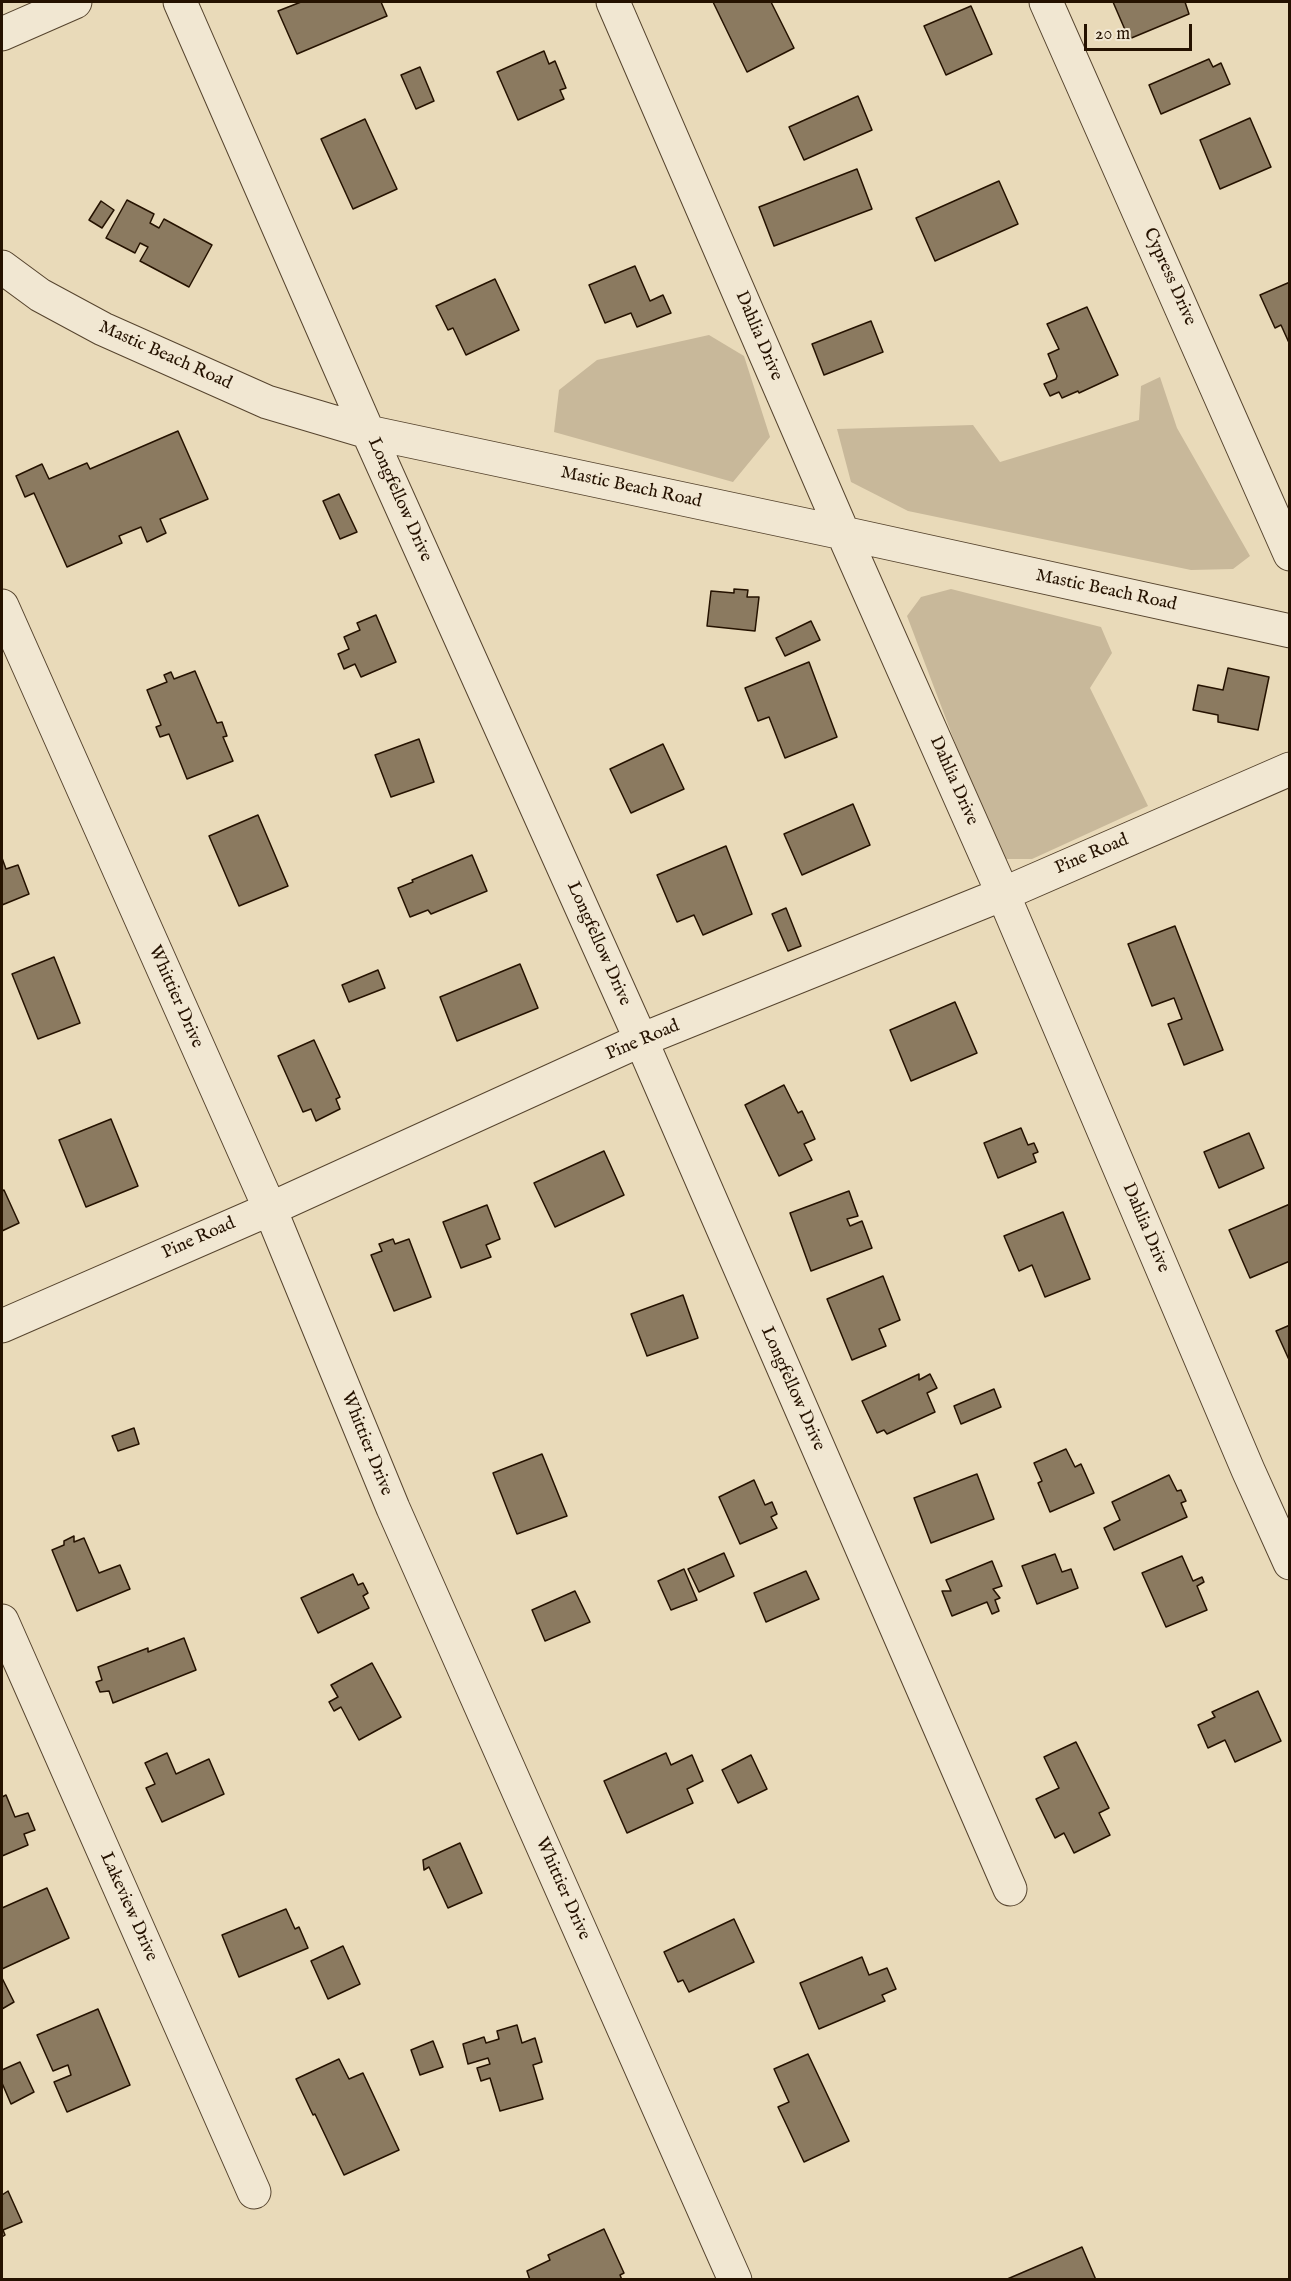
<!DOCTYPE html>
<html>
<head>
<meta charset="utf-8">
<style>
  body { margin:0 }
  #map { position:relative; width:1291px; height:2281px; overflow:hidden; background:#e9dab9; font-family:"IM FELL English",serif }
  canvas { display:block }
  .frame { position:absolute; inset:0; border:3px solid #251200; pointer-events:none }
  .scale { position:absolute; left:1084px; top:24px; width:108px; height:27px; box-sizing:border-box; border:3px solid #251200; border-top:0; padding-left:8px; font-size:18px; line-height:21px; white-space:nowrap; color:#251200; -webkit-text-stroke:4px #f1e7d2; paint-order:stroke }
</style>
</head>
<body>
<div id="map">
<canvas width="1291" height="2281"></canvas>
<div class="frame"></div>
<div class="scale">20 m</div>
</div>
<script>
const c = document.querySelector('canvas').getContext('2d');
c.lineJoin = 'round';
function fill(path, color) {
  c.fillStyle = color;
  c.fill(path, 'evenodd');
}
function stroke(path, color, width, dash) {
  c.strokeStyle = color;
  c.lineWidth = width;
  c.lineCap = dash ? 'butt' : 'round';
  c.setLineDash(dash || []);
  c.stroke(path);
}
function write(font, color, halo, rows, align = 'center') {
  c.font = font + ' "IM FELL English",serif';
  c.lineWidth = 4.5;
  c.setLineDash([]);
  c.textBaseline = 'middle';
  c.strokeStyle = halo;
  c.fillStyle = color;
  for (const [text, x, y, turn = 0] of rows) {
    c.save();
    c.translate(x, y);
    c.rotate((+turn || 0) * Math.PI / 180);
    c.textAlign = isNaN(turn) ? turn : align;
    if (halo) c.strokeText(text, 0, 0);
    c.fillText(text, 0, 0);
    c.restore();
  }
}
fill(new Path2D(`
  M709,335L744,356L770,437L733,482L554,432L559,390L597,360Z
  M1160,377L1177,428L1250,556L1233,569L1191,570L908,511L851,482L837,429L973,425L1000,462L1139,420L1141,386Z
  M951,589L1101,627L1112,653L1090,688L1148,806L1032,859H1005L990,835L907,616L921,597Z`), '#c8b89a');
const building = new Path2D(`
  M301,2H381L387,16L297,54L278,11Z
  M713,2H771L794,48L747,72Z
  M1113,2H1185L1189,14L1129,39Z
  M971,6L992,54L946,75L924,26Z
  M544,51L549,64L555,61L566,88L560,90L564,99L518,120L497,72Z
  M1209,59L1213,67L1221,63L1230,84L1161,114L1149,85Z
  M420,67L434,101L416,109L401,75Z
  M858,96L872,130L804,160L789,127Z
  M1250,118L1271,167L1220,189L1200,140Z
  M365,119L397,189L353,209L321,139Z
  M857,169L872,209L774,246L759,207Z
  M999,181L1018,224L935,261L916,218Z
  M127,200L154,214L150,223L159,228L164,219L212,245L189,287L140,261L148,247L140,243L135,253L106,238Z
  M101,201L114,210L102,228L89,220Z
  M635,266L650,301L663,295L671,313L637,327L631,313L605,323L589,285Z
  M495,279L519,330L466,355L453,328L448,330L436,306Z
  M1290,282V345L1281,325L1275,328L1260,295Z
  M1087,307L1118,375L1079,393L1078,391L1062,398L1059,392L1050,396L1044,384L1056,379L1057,376L1048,354L1059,349L1047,324Z
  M871,321L883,352L824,375L812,344Z
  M178,431L208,499L160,519L166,533L147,542L141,527L119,536L122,543L67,567L34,493L25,497L16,476L42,464L49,479L87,463L90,469Z
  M339,494L357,532L340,539L323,501Z
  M734,589L748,590L747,597H759L755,631L707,626L711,591L734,593Z
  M376,615L396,662L361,677L355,664L344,669L338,654L349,649L344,637L360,630L357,623Z
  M811,621L820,640L785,656L776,638Z
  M809,662L837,737L785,758L769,717L758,721L745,688Z
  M1228,668L1269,677L1258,730L1218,722V715L1193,710L1198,685L1223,690Z
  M195,671L217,723L222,722L227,736L223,737L233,761L187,779L169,734L160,737L156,727L161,725L147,690L167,682L164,675L171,672L174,679Z
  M419,739L434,782L391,797L375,755Z
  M663,744L684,789L631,813L610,769Z
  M853,804L870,845L802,875L784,834Z
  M258,815L288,886L239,906L209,836Z
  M726,846L752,914L703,935L694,915L677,922L657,875Z
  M472,855L487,891L431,914L428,910L410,917L398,888L413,882L412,880Z
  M2,858L6,869L18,865L29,894L2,905Z
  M786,908L801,946L788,951L772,914Z
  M1175,926L1223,1050L1184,1065L1168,1024L1182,1019L1174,998L1152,1006L1128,944Z
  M54,957L80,1023L38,1039L12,974Z
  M520,964L538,1008L457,1041L440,997Z
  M378,970L385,988L349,1002L342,985Z
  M955,1002L977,1053L911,1081L890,1030Z
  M314,1040L340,1097L336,1099L340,1109L316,1121L311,1109L303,1112L278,1056Z
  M784,1085L798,1113L802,1111L815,1139L804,1144L812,1160L779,1176L745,1105Z
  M111,1119L138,1186L86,1207L59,1140Z
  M1021,1128L1028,1145L1034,1143L1038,1152L1033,1154L1036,1162L998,1178L984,1143Z
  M1249,1133L1264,1168L1219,1188L1204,1152Z
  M604,1151L624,1195L555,1227L534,1183Z
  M4,1190L19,1223L2,1231V1191Z
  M849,1191L858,1216L847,1219L850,1226L862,1221L872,1248L811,1271L790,1213Z
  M1290,1204V1261L1250,1278L1229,1230Z
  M487,1205L500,1239L486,1245L491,1257L461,1268L443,1222Z
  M1063,1212L1090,1279L1045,1297L1032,1265L1019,1271L1004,1236Z
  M393,1239L395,1244L409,1239L431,1297L394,1311L371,1255L382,1251L379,1244Z
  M883,1276L900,1320L879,1329L886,1346L852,1360L827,1299Z
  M683,1295L698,1338L647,1356L631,1314Z
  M1290,1325V1362L1276,1331Z
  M919,1374V1380L930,1374L937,1388L927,1393L935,1412L887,1434L884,1430L877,1433L862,1401Z
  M994,1389L1001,1407L961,1424L954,1406Z
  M134,1428L139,1444L118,1451L112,1436Z
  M1066,1449L1075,1467L1081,1464L1094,1493L1050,1512L1038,1483L1042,1481L1034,1463Z
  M542,1454L567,1516L517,1534L493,1473Z
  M977,1474L994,1519L931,1543L914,1498Z
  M1169,1475L1177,1491L1181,1490L1186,1501L1181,1503L1187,1517L1114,1550L1104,1528L1120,1520L1112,1502Z
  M754,1480L765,1505L772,1502L777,1514L771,1517L777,1528L740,1544L719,1497Z
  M74,1536V1542L84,1538L99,1573L120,1565L130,1589L77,1611L52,1550L64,1545V1541Z
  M724,1553L734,1576L699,1592L688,1569Z
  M1055,1554L1062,1572L1071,1569L1078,1588L1037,1604L1022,1566Z
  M1182,1556L1193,1581L1202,1577L1204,1582L1197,1586L1207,1610L1166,1627L1142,1573Z
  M992,1561L1002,1586L993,1589L1000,1598L995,1600L999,1611L992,1614L987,1602L952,1616L942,1591H951L946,1580Z
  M684,1569L697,1600L671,1610L658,1581Z
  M806,1571L819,1599L766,1622L754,1593Z
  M353,1574L358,1585L363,1583L368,1593L363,1596L369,1608L318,1633L301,1598Z
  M575,1591L590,1622L545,1641L532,1610Z
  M184,1638L196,1670L113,1703L109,1691L100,1692L96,1682L102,1680L98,1667L148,1648V1652Z
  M372,1663L401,1717L359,1740L341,1707L334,1711L329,1702L338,1697L331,1685Z
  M1258,1691L1281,1741L1235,1762L1225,1740L1208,1748L1198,1725L1215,1717L1212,1712Z
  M1076,1742L1109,1808L1099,1813L1110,1835L1074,1853L1064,1833L1055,1838L1036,1799L1059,1788L1044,1757Z
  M167,1753L176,1774L209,1759L224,1794L162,1822L146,1788L155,1784L145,1763Z
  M666,1753L671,1765L692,1755L703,1781L687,1789L693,1803L627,1833L604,1781Z
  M751,1755L767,1789L738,1803L722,1770Z
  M6,1795L15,1817L28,1813L35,1830L24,1834L28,1845L2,1856V1797Z
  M460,1843L482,1893L448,1908L429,1867L424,1870L423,1860Z
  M47,1888L69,1938L2,1969V1908Z
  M286,1909L295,1929L299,1927L308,1948L239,1977L222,1935Z
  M734,1919L754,1962L689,1992L683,1980L678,1982L664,1952Z
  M343,1946L360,1984L328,1999L311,1961Z
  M862,1957L869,1975L887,1968L896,1989L882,1995L885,2001L819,2029L800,1983Z
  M2,1978L14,2002L2,2009Z
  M98,2009L130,2085L67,2112L54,2082L71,2075L68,2065L53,2071L37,2035Z
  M517,2025L522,2043L535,2038L542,2062L533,2065L543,2099L500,2111L490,2078L481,2081L477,2068L490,2064L488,2058L468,2064L463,2044L484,2037L486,2043L499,2039L497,2031Z
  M433,2041L443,2067L420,2075L411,2050Z
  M808,2054L849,2141L804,2162L778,2107L789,2102L774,2069Z
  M339,2059L349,2079L363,2073L399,2150L344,2175L315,2114L313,2115L296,2079Z
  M20,2062L34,2092L11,2104L2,2083V2070Z
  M8,2191L22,2222L3,2230L5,2235L2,2237V2195Z
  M604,2229L624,2273L620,2275L622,2280H530L527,2271L550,2260L548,2255Z
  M1082,2247L1096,2280H1005Z`);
fill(building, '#8b7a60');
stroke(building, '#251200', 1.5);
const minor = new Path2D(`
  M180,2L368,432L641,1040L1010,1889
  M613,2L843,533L1003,894L1248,1470L1290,1563
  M1046,2L1290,554
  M2,34L75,2
  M2,267L40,295L103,329L267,402L368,432L843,533L1290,631
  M2,606L270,1209L393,1508L735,2280
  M2,1326L270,1209L641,1040L1003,894L1290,769
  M2,1621L254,2192`);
stroke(minor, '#56442e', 35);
stroke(minor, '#f1e7d2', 33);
write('18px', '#251200', '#f1e7d2', [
  ["Cypress Drive",1169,277,66],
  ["Dahlia Drive",758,336,67],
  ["Mastic Beach Road",165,356,24],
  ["Mastic Beach Road",631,488,12],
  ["Longfellow Drive",399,500,66],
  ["Mastic Beach Road",1106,591,12],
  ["Dahlia Drive",953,781,66],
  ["Pine Road",1092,855,-23],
  ["Longfellow Drive",598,944,66],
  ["Whittier Drive",175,997,66],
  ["Pine Road",643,1041,-23],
  ["Dahlia Drive",1145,1228,67],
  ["Pine Road",199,1239,-24],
  ["Longfellow Drive",792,1389,66],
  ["Whittier Drive",366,1444,68],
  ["Whittier Drive",562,1889,66],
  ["Lakeview Drive",128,1907,66]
]);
</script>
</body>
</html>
